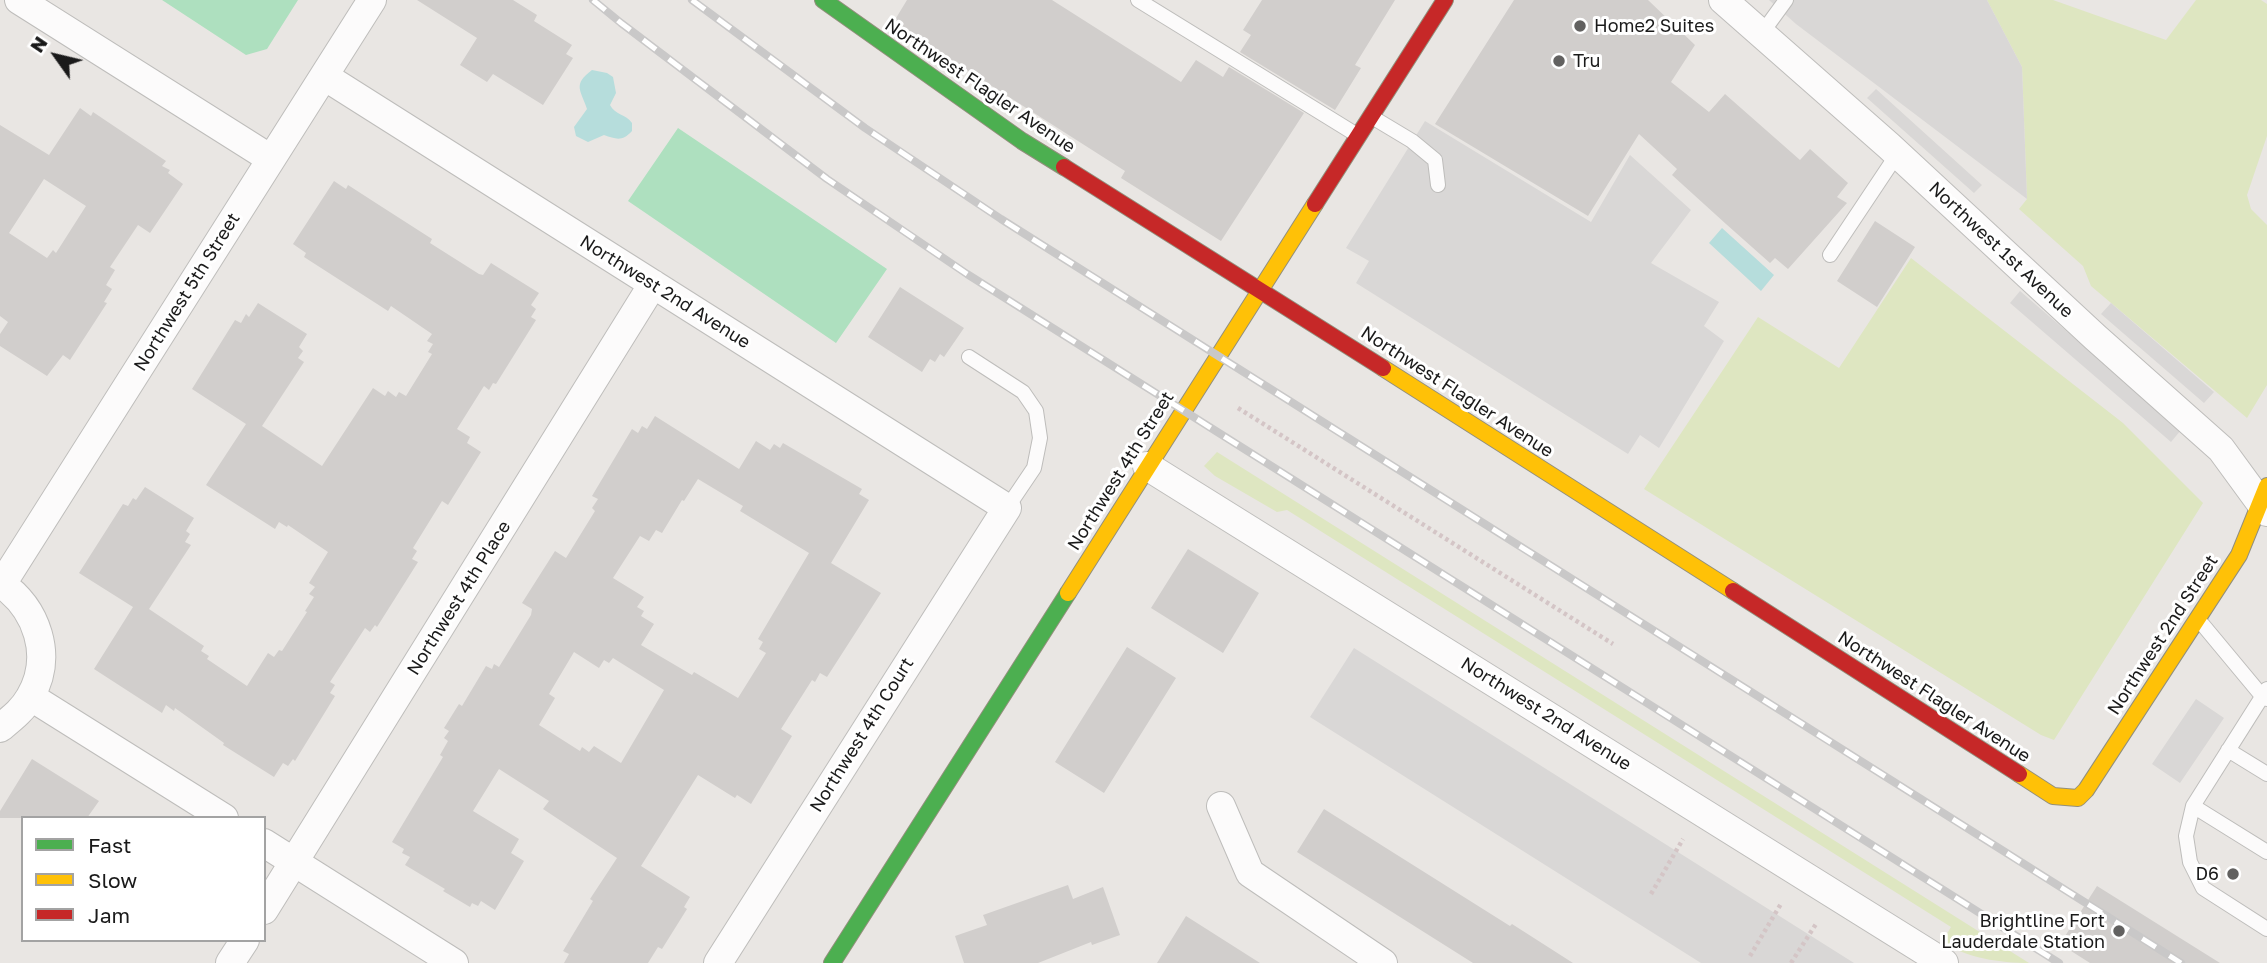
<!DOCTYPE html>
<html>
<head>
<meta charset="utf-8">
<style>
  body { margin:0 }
  #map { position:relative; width:2267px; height:963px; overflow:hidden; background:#e9e6e3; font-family:"Golos Text",sans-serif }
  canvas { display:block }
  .legend { position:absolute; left:21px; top:816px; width:245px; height:126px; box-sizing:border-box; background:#fff; border:2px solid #a3a3a3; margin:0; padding:9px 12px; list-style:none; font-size:21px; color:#1a1a1a }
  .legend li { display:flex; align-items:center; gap:14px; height:35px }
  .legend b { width:35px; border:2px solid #a3a3a3 }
  .north { position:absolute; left:21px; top:21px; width:70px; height:70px; -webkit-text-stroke:5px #fff; paint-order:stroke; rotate:304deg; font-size:19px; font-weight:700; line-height:28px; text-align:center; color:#1a1a1a }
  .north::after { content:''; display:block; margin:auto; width:24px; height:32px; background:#1a1a1a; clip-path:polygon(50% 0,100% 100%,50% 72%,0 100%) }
</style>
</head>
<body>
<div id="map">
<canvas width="2267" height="963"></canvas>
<ul class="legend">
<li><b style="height:9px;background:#4caf50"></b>Fast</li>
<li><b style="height:9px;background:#ffc107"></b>Slow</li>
<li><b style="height:9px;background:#c62828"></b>Jam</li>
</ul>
<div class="north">N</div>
</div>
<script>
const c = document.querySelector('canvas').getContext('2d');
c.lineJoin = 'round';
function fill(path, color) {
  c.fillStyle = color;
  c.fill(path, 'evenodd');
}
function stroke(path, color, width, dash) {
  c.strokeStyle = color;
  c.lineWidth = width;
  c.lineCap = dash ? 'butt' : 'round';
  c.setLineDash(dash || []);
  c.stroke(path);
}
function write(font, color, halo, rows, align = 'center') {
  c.font = font + ' "Golos Text",sans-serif';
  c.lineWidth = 6;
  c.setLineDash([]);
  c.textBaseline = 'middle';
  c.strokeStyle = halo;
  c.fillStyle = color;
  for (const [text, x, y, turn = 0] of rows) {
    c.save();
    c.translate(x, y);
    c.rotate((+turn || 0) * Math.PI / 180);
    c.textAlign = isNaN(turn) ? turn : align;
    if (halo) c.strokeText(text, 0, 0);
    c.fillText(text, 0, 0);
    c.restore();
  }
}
fill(new Path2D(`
  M1987,0H2053L2166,40L2196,0H2261L2267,4V136L2247,195L2251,209L2267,225V385L2247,418L2091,286L2083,266L2019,209L2027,199L2022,67Z
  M1911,258L2123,423L2203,503L2054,740L2041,735L1644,489L1758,317L1839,368Z
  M1217,452L2029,963C2000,963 1967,958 1942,942L1951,927L1287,510L1277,512L1215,476L1204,466Z`), '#dee6c1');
fill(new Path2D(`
  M162,0H298L267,49L246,55Z
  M678,128L887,269L836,343L628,201Z`), '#aee0bf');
fill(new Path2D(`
  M1769,0H1987L2022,67L2027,199L1796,24Z
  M1876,89L1982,185L1974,193L1867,98Z
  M1425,121L1591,222L1630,155L1691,210L1651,263L1719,302L1704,326L1724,341L1659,448L1640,435L1628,454L1356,283L1369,261L1346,248Z
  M2020,291L2181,430L2171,442L2010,303Z
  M2111,303L2214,392L2204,403L2101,314Z
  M1354,648L1389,670L1854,963H1701L1310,717Z
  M2196,699L2224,718L2180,783L2152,764Z`), '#d9d7d6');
fill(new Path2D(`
  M592,70L607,73L613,77L616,93L610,105C615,115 626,114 632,123V131C622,142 616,139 604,135L588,142L576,136L574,127L587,109C581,90 572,85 592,70Z
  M1722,228L1774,275L1761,291L1709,243Z`), '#b6dddc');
fill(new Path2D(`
  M417,0H513L537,15L534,21L572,45L566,54L573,58L543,105L493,74L487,82L460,65L477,38Z
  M907,0H1052L1181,82L1196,60L1223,77L1229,67L1304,113L1221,241L1121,178L1125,171L893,23Z
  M1262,0H1395L1355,65L1361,68L1335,110L1240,52L1251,35L1243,30Z
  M1514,0H1648L1695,45L1671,82L1709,112L1725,94L1800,160L1810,149L1848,183L1837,197L1847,203L1788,269L1775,258L1770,263L1726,224L1672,175L1677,169L1639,134L1588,216L1435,124Z
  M80,108L91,116L93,112L166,161L162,166L170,170L168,173L183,184L150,233L138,225L110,267L115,270L106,285L112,289L104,302L107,303L70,360L63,355L47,376L0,346V334L8,322L0,316V125L49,155ZM44,179L86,206L56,253L53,250L47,258L9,233Z
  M334,181L346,189L348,185L379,205L432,239L430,243L479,274L483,275L491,263L539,293L531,305L536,309L531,317L536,320L496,384L493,383L489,390L484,386L457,429L470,437L467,443L481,452L448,505L442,501L413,548L417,551L412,559L418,562L377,627L375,625L370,632L365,628L330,682L335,685L330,693L335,696L295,761L293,759L288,766L283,763L274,777L223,745L224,743L175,708L174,711L166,705L162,713L94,669L133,607L79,573L123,504L128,506L133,498L136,500L145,487L194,518L186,531L190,534L185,542L191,545L149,609L204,646L201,651L209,656L207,659L247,686L268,653L274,657L279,650L282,651L307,612L305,611L314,597L309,594L315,587L309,583L328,552L288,525L287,527L279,522L275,529L206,485L246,424L192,389L235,320L241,323L246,314L249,317L258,303L307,334L299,347L303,351L298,358L304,362L262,426L322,466L373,388L385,396L388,391L396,397L399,392L406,396L432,354L428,352L433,344L427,341L432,334L391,306L388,311L304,257L306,253L293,244Z
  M1875,221L1915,247L1877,307L1837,281Z
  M900,287L964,328L944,357L940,354L935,362L930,359L922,372L868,337Z
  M655,416L739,469L756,441L770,450L774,444L780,448L783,443L862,489L859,494L869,500L831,563L881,593L827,677L820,673L815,682L812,680L781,729L792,736L751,804L737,795L735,798L698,775L641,866L690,897L684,907L687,909L662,949L658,947L648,963H564L569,954L563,951L593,901L590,899L617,858L543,809L549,801L499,769L473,811L519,839L511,853L524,861L495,910L481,901L478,906L472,903L470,907L443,891L445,889L405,865L410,857L402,853L404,849L392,842L443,757L440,755L448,741L444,738L449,731L444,728L459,704L462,706L486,666L492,669L494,664L499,667L531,615L532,609L522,603L555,551L566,558L595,511L592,508L598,499L592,496L632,429L638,433L642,426L647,429ZM698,479L743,506L740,511L809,553L758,639L763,642L759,649L766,653L738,698L694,672L692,675L641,645L654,624L641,616L644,611L637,607L644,597L613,578L640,536L649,541L656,530L662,533L682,500L684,501ZM574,652L599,668L604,660L609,663L613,658L664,690L621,763L594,746L589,752L582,747L580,751L539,725L555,698L549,694Z
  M1188,549L1259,593L1223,653L1151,608Z
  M1127,647L1176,678L1104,793L1055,762Z
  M32,759L99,801L87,818H0V811Z
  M1324,809L1510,926L1512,924L1573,963H1473L1297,852Z
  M1068,885L1073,899L1103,887L1120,935L1092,945L1091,942L1038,963H964L955,936L987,925L983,915Z
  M2097,886L2220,963H2090L2060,944Z
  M1186,916L1260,963H1157Z`), '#d1cecc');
const lane = new Path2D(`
  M1138,0L1357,135
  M1762,33L1786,0
  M1372,117L1412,141L1435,160L1438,185
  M1830,255L1898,153
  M969,357L1023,392L1036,411L1040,438L1034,468L1007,508
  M2198,619L2262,696L2267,699
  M2267,689L2193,806L2186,836L2190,862L2203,888L2267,929
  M2228,750L2267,774
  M2193,806L2267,852`);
const street = new Path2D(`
  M19,0L271,159
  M1723,0L1889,146L2095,337L2221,449L2267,512
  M324,76L1007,508L718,963
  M1147,466L1944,963
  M0,583C37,608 54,656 30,697C23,710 11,719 0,728
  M2,584L372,0
  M31,697L224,818
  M1221,806L1250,873L1383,963
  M264,843L454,963
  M264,910L653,284
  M230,963L245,940`);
const fast = new Path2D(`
  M823,0L1022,141L1064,167
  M832,963L1068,593`);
const slow = new Path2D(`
  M1383,368L1733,591
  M1068,593L1315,204
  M2019,774L2053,796L2078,798L2086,790L2239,555L2267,486`);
const jam = new Path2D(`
  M1064,167L1383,368
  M1315,204L1445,0
  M1733,591L2019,774`);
stroke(lane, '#bebdbb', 16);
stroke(street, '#bebdbb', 30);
stroke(fast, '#928f7c', 18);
stroke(slow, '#928f7c', 18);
stroke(jam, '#928f7c', 18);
stroke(new Path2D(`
  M1238,408L1613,644
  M1651,894L1683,839
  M1750,956L1782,902
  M1791,963L1816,924`), '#d4c5c6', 4.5, [3.5, 3.5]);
stroke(lane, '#fcfbfb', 14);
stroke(street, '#fcfbfb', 28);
stroke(fast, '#4caf50', 16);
stroke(slow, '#ffc107', 16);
stroke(jam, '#c62828', 16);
const rail = new Path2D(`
  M593,0L621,23L827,179L967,274L2059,963
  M692,0L865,128L1001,219L2181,963`);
stroke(rail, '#c9c8c8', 8);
stroke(rail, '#fff', 5, [16]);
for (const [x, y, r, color] of [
  [1580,26,7,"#626160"],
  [1559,61,7,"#626160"],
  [2233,874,7,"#626160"],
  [2119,931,7,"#626160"]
]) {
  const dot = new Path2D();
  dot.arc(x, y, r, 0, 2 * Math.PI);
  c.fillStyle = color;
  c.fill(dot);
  stroke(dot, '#fff', 2.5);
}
write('18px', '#1a1a1a', '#fff', [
  ["Home2 Suites",1594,26],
  ["Tru",1573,61],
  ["D6",2219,874,"right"],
  ["Brightline Fort",2105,921,"right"],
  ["Lauderdale Station",2105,942,"right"]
], 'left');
write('18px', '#1a1a1a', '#fff', [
  ["Northwest Flagler Avenue",980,86,34],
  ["Northwest 1st Avenue",2001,250,43],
  ["Northwest 5th Street",187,292,-58],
  ["Northwest 2nd Avenue",665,292,32],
  ["Northwest Flagler Avenue",1457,392,33],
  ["Northwest 4th Street",1121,471,-58],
  ["Northwest 4th Place",459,598,-58],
  ["Northwest 2nd Street",2163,635,-57],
  ["Northwest Flagler Avenue",1934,697,33],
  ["Northwest 2nd Avenue",1546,714,32],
  ["Northwest 4th Court",862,735,-58]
]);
</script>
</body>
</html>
